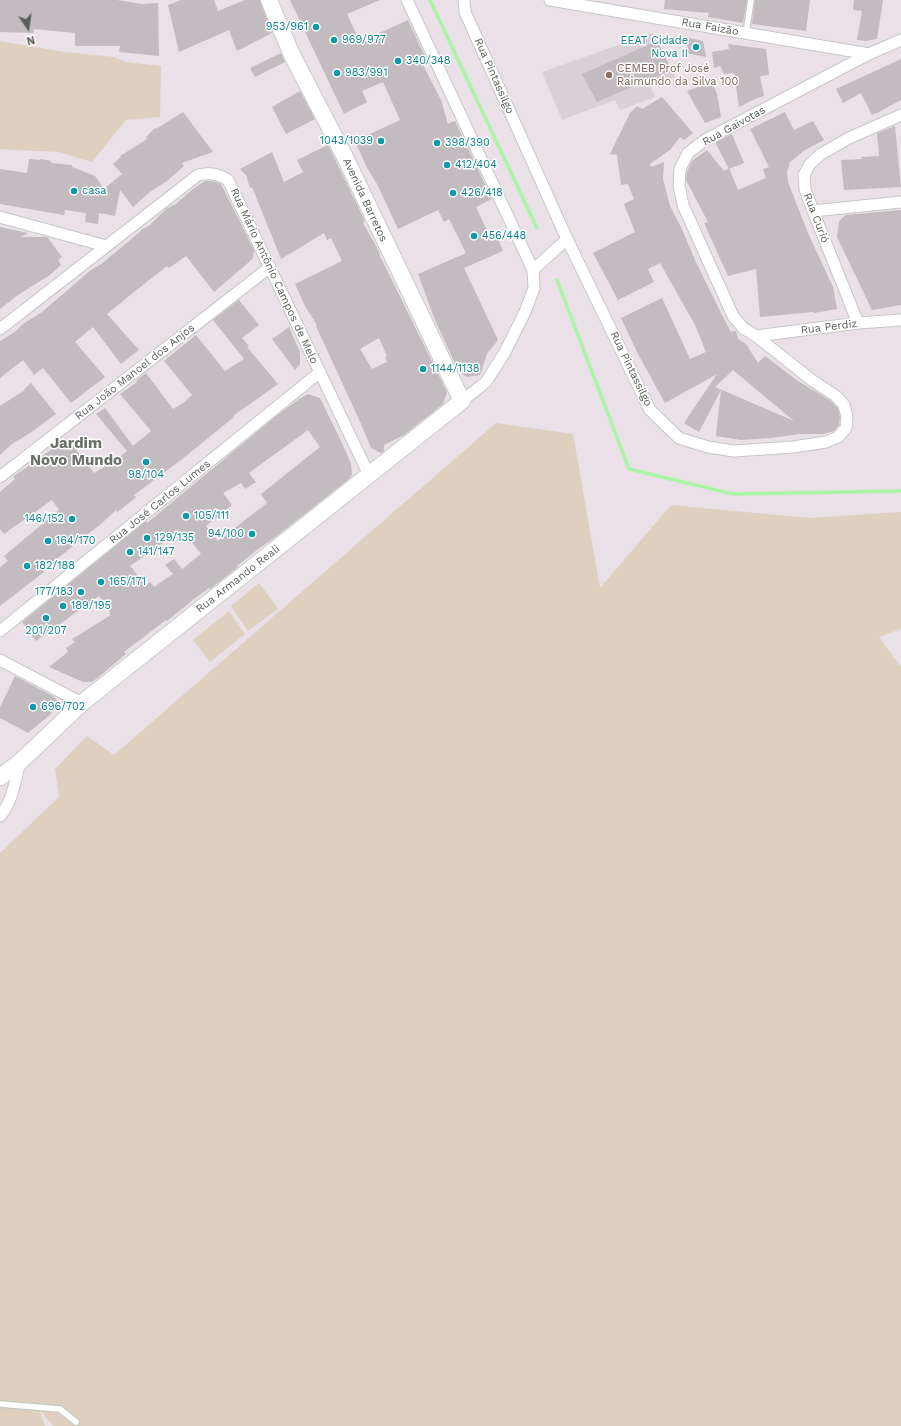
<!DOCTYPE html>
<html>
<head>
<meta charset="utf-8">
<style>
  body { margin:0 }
  #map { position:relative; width:901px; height:1426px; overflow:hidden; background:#eae0e7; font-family:"Work Sans",sans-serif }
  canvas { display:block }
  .north { position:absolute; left:8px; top:8px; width:40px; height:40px; -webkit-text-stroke:3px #fff; paint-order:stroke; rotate:167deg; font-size:11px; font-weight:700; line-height:16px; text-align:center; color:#595f59 }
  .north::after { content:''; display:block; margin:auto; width:14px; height:18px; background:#595f59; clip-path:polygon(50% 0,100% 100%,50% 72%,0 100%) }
</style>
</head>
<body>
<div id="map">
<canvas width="901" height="1426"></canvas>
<div class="north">N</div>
</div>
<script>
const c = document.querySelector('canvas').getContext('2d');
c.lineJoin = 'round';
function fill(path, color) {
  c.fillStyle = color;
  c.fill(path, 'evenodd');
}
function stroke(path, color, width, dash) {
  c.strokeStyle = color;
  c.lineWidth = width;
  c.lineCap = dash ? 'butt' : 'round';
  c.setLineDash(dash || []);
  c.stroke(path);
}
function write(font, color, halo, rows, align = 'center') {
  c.font = font + ' "Work Sans",sans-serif';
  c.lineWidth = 3;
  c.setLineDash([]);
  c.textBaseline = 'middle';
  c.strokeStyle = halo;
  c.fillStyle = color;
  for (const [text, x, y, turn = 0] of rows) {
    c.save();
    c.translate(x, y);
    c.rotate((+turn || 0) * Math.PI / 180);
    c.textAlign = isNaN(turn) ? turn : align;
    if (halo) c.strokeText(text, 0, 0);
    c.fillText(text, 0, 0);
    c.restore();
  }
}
fill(new Path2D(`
  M653,33L675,77L650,86L655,97L620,110L615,100L562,120L542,72Z`), '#dacfd7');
fill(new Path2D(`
  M0,41L65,52L115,57L126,62L161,66L160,117L126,120L92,162L58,152L0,149Z
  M496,423L573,434L600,588L671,505L810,518L901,512V629L879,637L901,667V1426H53L39,1409L45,1426H0V853L59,797L55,769L87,736L114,755Z
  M259,583L278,609L248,631L231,606Z
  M229,611L245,634L210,662L193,640Z`), '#dfcfbf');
stroke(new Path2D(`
  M430,0L537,228
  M557,280L629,469L733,494L901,491`), '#abf4a6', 3.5);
fill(new Path2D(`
  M0,0H117L142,4L158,3L159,56L119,52L120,46H75V33L34,29V33L0,32Z
  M181,0H214L218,11L245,0H260L272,33L237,51L229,30L179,52L168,5Z
  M290,0H380L347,14L360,42L408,20L427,61L422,63L441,100L448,124L455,121L492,199L476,207L492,241L498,239L503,251L464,268L498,340L487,354L480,375L467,377L459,372L435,320L418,274L466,253L449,219L444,222L438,210L398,229L377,184L367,168L355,141L400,120L383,82L362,91L367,102L344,114Z
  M665,0H747L743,23L708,17L709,13L664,9Z
  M755,0H810L806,31L752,24Z
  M854,0H883L877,39L866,41L857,40L862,11L853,10Z
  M689,38L703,41L706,57L686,53Z
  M657,41L672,70L597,102L582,74Z
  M728,44L766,49L769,75L760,76L764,96L755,99L739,107L734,73L724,74L720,66L714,68L712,52L729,49Z
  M281,53L285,62L255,77L250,68Z
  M901,59V100L875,114V113L872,115L861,93L843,103L836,89Z
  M712,82L717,94L721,117L705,123L687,91Z
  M300,91L315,119L286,134L272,107Z
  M662,97L693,133L684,140L680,137L671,149L650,164L651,167L664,162L663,179L670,206L681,227L695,260L720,311L731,332L736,331L738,339L746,344L758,363L765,356L798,381L831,401L838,408L840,418L839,425L834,431L823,434H799L771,438L741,440L716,436L721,390L699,432L684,423L717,374L665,403L638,354L621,318L662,298L690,359L706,352L695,325L660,263L648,269L654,282L618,300L593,253L635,232L624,204L634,199L628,184L621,185L617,155L610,154L630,113L637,106L642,109ZM733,370L794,421L715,387Z
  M183,112L213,152L182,163L184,166L167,181L150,192L133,207L120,190L115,216L99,213L98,224L85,222L86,213L65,210L64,215L0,204V169L27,173L29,159L40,160L41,159L51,161V163L72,165V167L95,176L104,189L122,174L113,164L121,157L120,156L147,139L146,137L155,128L156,129Z
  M785,112L794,130L813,121L824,140L805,150L790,162L787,172L788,182L808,233L833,287L837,309L814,313L813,312L760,317L756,269L728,276L704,223L708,222L686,180L687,172L692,161L707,150L724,171L729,168L738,190L766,178L763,169L769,167L750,129Z
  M895,126L901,187L844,190L841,160L862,159L861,157L879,156L877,133Z
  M732,134L744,163L729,169L716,144V142Z
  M328,145L365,221L363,223L380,253L379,254L447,392L443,404L404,435L384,445V451L381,453L371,448L361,424L316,326L317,325L305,306L295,284L342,261L331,238L327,240L324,233L281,259L252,187L250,188L246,175L240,169L272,152L284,182L303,172L297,160ZM379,338L387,356L385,357L387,362L372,369L360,349Z
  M205,181H212L221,184L254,250L253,258L249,262L214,292L186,256L169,268L167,266L134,292L107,314L139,350L121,364L93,327L75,342L105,377L71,403L43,368L34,375L23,360L0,378V341L15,332L23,324L42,312L91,270L100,265L141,231V230L150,225L166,209L176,204L193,189Z
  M901,210V305L872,310L837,237L839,221L846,215Z
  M0,227L28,233L21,237H47L62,257L58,260L61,265L50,275L18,295L0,309Z
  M239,300L259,325L242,338L249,346L247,347L278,384L233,416L234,417L186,456L134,495L136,497L123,508L117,512L116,510L102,523L43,570L44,572L0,606V567L8,561L4,556L59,510L52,500L4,534L0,529V492L15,479L13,477L67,438L94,473L113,462L127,451L96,414L105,408L133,446L151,431L120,394L137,382L136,381L146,373L173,409L183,403L192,395L164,361L196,335L225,371L244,359L213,320Z
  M289,327L300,352V364L295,370L272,339Z
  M31,383L56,414L30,433L12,444L0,455V406L25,390L24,389Z
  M308,394L320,398L343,445L351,464L352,474L349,479L278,535L253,553L237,566L238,567L210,589L209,588L194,599L167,621L166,620L124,652L126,654L101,675L92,682H83L49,667L68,652L66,648L75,642L72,639L111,615L109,613L110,612L99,596L36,641L22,622L146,521L147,523L275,417L299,399ZM308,430L320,447L261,494L267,503L218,541L206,526L232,505L223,493L241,483L245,489L256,482L249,473ZM183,531L201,554L182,569L174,559L165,565L173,574L154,587L150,582L146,586L130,566L174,535L175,537Z
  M15,676L53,696L57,700L51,714L28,733L0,718V707Z`), '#c2bbc0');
const lane = new Path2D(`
  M746,33L751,0
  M0,1404L60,1409L76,1422`);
const street = new Path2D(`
  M407,0L533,270L534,288L525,312L505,352L486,382L462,401
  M464,0L465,12L567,239L650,410L679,438L708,447L734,451L793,447L826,442L838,437L846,428L847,417L844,405L836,396L813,381L756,336L743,328L733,316L683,205L679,185L680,169L688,153L705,140L869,54L901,40
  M550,0L869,54
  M813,211L901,202
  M0,217L106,246
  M533,270L567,239
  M858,323L813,211L805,189L804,175L810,164L821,154L849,138L901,115
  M0,329L198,175C210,172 218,174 228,180L369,475
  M756,336L858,323L901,320
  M0,477L270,267
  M0,631L320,372
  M0,660L82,703
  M0,816C13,801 15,780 20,762`);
const secondary = new Path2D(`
  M0,777L20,762L82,703L462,401L344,155L291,53L269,0`);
stroke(lane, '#c4c9c5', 8);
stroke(street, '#c4c9c5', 13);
stroke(secondary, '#c6cdc7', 18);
stroke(lane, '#fff', 5.5);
stroke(street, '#fff', 11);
stroke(secondary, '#fff', 16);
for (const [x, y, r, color] of [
  [316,27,4,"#0f9aa8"],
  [334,40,4,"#0f9aa8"],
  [696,47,4,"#0f9aa8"],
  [398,61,4,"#0f9aa8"],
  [337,73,4,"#0f9aa8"],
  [609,75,4,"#8d6e63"],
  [381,141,4,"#0f9aa8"],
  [437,143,4,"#0f9aa8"],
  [447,165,4,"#0f9aa8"],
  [74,191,4,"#0f9aa8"],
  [453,193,4,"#0f9aa8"],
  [474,236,4,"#0f9aa8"],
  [423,369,4,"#0f9aa8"],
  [146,462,4,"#0f9aa8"],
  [186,516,4,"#0f9aa8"],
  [72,519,4,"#0f9aa8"],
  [252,534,4,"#0f9aa8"],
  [147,538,4,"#0f9aa8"],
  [48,541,4,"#0f9aa8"],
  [130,552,4,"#0f9aa8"],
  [27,566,4,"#0f9aa8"],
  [101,582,4,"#0f9aa8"],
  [81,592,4,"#0f9aa8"],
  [63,606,4,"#0f9aa8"],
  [46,618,4,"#0f9aa8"],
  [33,707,4,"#0f9aa8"]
]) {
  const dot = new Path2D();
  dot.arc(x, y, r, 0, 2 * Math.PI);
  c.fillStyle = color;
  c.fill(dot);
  stroke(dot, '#fff', 1.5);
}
write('11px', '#0d838f', '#fff', [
  ["953/961",308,27,"right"],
  ["969/977",342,40],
  ["EEAT Cidade",688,41,"right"],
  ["Nova II",688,54,"right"],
  ["340/348",406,61],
  ["983/991",345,73],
  ["1043/1039",373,141,"right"],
  ["398/390",445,143],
  ["412/404",455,165],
  ["casa",82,191],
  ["426/418",461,193],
  ["456/448",482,236],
  ["1144/1138",431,369],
  ["98/104",146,475,"center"],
  ["105/111",194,516],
  ["146/152",64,519,"right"],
  ["94/100",244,534,"right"],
  ["129/135",155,538],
  ["164/170",56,541],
  ["141/147",138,552],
  ["182/188",35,566],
  ["165/171",109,582],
  ["177/183",73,592,"right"],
  ["189/195",71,606],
  ["201/207",46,631,"center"],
  ["696/702",41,707]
], 'left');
write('11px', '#595f59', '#fff', [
  ["Rua Faizão",710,27,10],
  ["Rua Pintassilgo",494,76,66],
  ["Rua Gaivotas",734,126,-29],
  ["Avenida Barretos",365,200,65],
  ["Rua Curió",816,218,69],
  ["Rua Mário Antônio Campos de Melo",274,276,65],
  ["Rua Perdiz",829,327,-7],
  ["Rua Pintassilgo",631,369,64],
  ["Rua João Manoel dos Anjos",135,372,-38],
  ["Rua José Carlos Lumes",160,502,-39],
  ["Rua Armando Reali",238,579,-38]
]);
write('11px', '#785e54', '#fff', [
  ["CEMEB Prof José",617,69],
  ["Raimundo da Silva 100",617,82]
], 'left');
write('bold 15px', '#6a716a', '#fff', [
  ["Jardim",76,444],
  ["Novo Mundo",76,461]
]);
</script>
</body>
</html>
